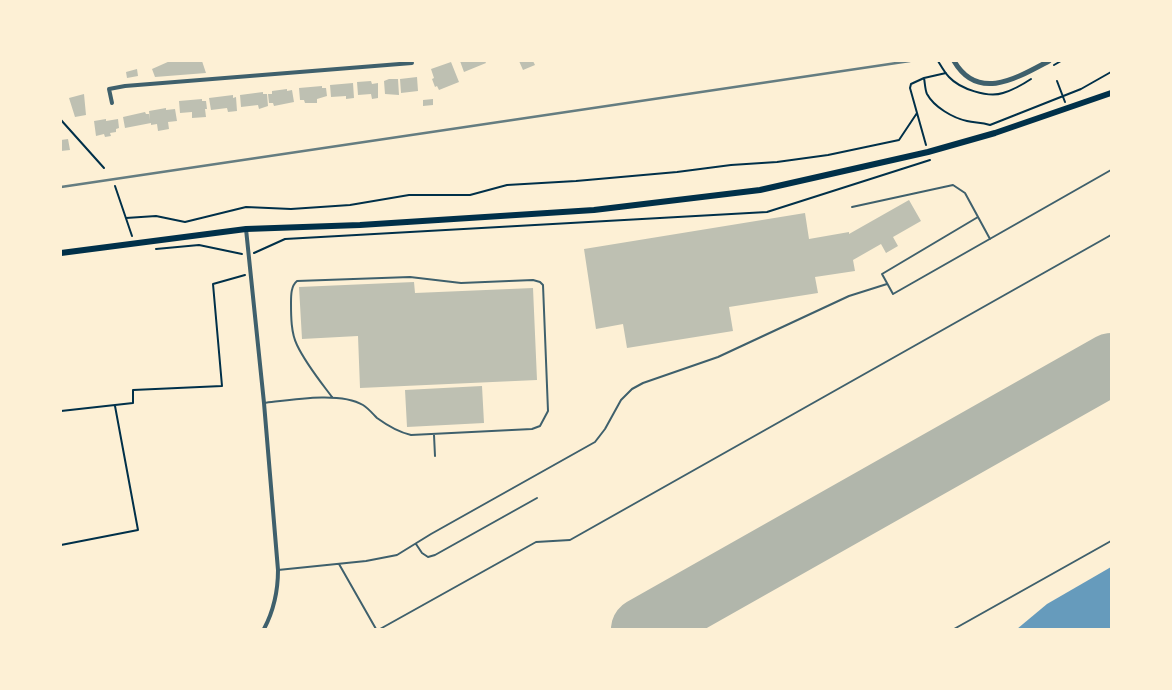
<!DOCTYPE html>
<html>
<head>
<meta charset="utf-8">
<style>
  body { margin:0 }
  #map { position:relative; width:1172px; height:690px; overflow:hidden; background:#fdf0d5; font-family:Commissioner,sans-serif }
  canvas { display:block }
  .frame { position:absolute; inset:0; border:62px solid #fdf0d5; pointer-events:none }
</style>
</head>
<body>
<div id="map">
<canvas width="1172" height="690"></canvas>
<div class="frame"></div>
</div>
<script>
const c = document.querySelector('canvas').getContext('2d');
c.lineJoin = 'round';
function fill(path, color) {
  c.fillStyle = color;
  c.fill(path, 'evenodd');
}
function stroke(path, color, width, dash) {
  c.strokeStyle = color;
  c.lineWidth = width;
  c.lineCap = dash ? 'butt' : 'round';
  c.setLineDash(dash || []);
  c.stroke(path);
}
fill(new Path2D(`
  M1111,567V629H1017L1047,604Z`), '#669bbc');
stroke(new Path2D(`
  M642,629L1111,364`), '#b1b6ab', 62);
fill(new Path2D(`
  M170,61H202L206,73L155,77L152,69Z
  M460,61H485L486,63L464,72Z
  M519,61H533L535,65L523,70Z
  M451,62L459,82L439,90L437,86L435,87L432,79L434,78L431,69Z
  M137,69L138,76L127,78L126,72Z
  M417,77L418,91L401,93L400,79Z
  M389,79H398L399,95L385,94L384,81Z
  M371,81L372,84L378,83V98L372,99L371,94L358,95L357,82Z
  M353,83L354,98L346,99V96L331,97L330,85Z
  M322,86V88H326L327,96L317,99V103H305L304,100H300L299,88Z
  M287,89V91L292,90L294,102L274,106L273,103H269L268,94H272V91Z
  M263,92V94H267L268,106L259,109L258,105L241,107L240,95Z
  M84,94L86,115L75,117L69,98Z
  M233,95V98L236,97L237,111L228,112L227,108L211,110L209,98Z
  M202,99V101H206L207,109H205L206,117L192,118V112L180,113L179,101Z
  M433,99V105L423,106V100Z
  M166,108V110L175,109L177,121L168,122L169,129L158,131L157,124L151,125V123L125,128L123,117L145,112L146,114H149L150,120L149,111Z
  M106,119V121L118,119L119,128L116,129V132L110,133L111,136L105,137L104,134L96,136L94,121Z
  M68,139L70,150L61,151V140Z
  M909,200L921,221L893,237L898,246L886,253L881,244L853,260L855,271L815,277L818,293L729,307L733,331L627,348L623,324L596,329L584,249L805,213L809,239L849,232V234Z
  M414,282L415,293L533,288L537,380L360,388L358,336L302,339L299,287Z
  M482,386L484,423L407,427L405,390Z`), '#bec0b2');
stroke(new Path2D(`
  M938,61C941,66 945,73 949,77C960,89 988,98 1003,93C1013,90 1022,85 1031,79
  M1054,65L1061,61
  M924,78C925,83 925,90 927,94C934,107 953,118 967,121C975,123 981,122 990,125L1081,89L1111,72
  M1057,81L1065,102
  M61,120L104,168
  M926,145L910,88L911,84L924,78L946,73
  M115,186L132,236
  M126,218L156,216L185,222L246,207L291,209L350,205L409,195H470L507,185L576,181L677,172L731,165L777,162L828,155L899,140L917,113
  M156,249L199,245L242,254
  M254,253L285,239L767,212L930,160
  M61,411L133,403V390L222,386L213,284L245,275
  M61,545L138,530L115,406`), '#003049', 2);
stroke(new Path2D(`
  M852,207L953,185L965,193L990,239
  M978,217L882,274L893,294L1111,170
  M264,403C290,400 340,391 363,405C368,408 373,414 377,418C388,426 398,432 411,435L532,429L540,426L548,411L543,285L540,282L533,280L461,283L410,277L297,281C291,286 291,295 291,303C291,316 291,333 297,345C306,364 320,381 332,397
  M434,435L435,456
  M416,544L422,553L428,557L435,555L537,498
  M339,564L376,629
  M278,570L366,561L397,555L431,534L595,442L605,429L621,400L632,389L643,383L718,357L849,296L887,284
  M380,629L536,542L570,540L1111,235
  M954,629L1111,541`), '#3f606c', 2);
stroke(new Path2D(`
  M112,103L109,89L125,86L412,63
  M246,229L264,403L278,570C278,592 274,610 264,629`), '#3f606c', 4);
stroke(new Path2D(`
  M954,61C978,102 1017,78 1049,61`), '#3f606c', 5);
stroke(new Path2D(`
  M61,253L246,229L360,225L594,210L760,190L928,152L995,133L1111,93`), '#003049', 6);
stroke(new Path2D(`
  M61,187L910,61`), '#657d81', 2.5);
</script>
</body>
</html>
